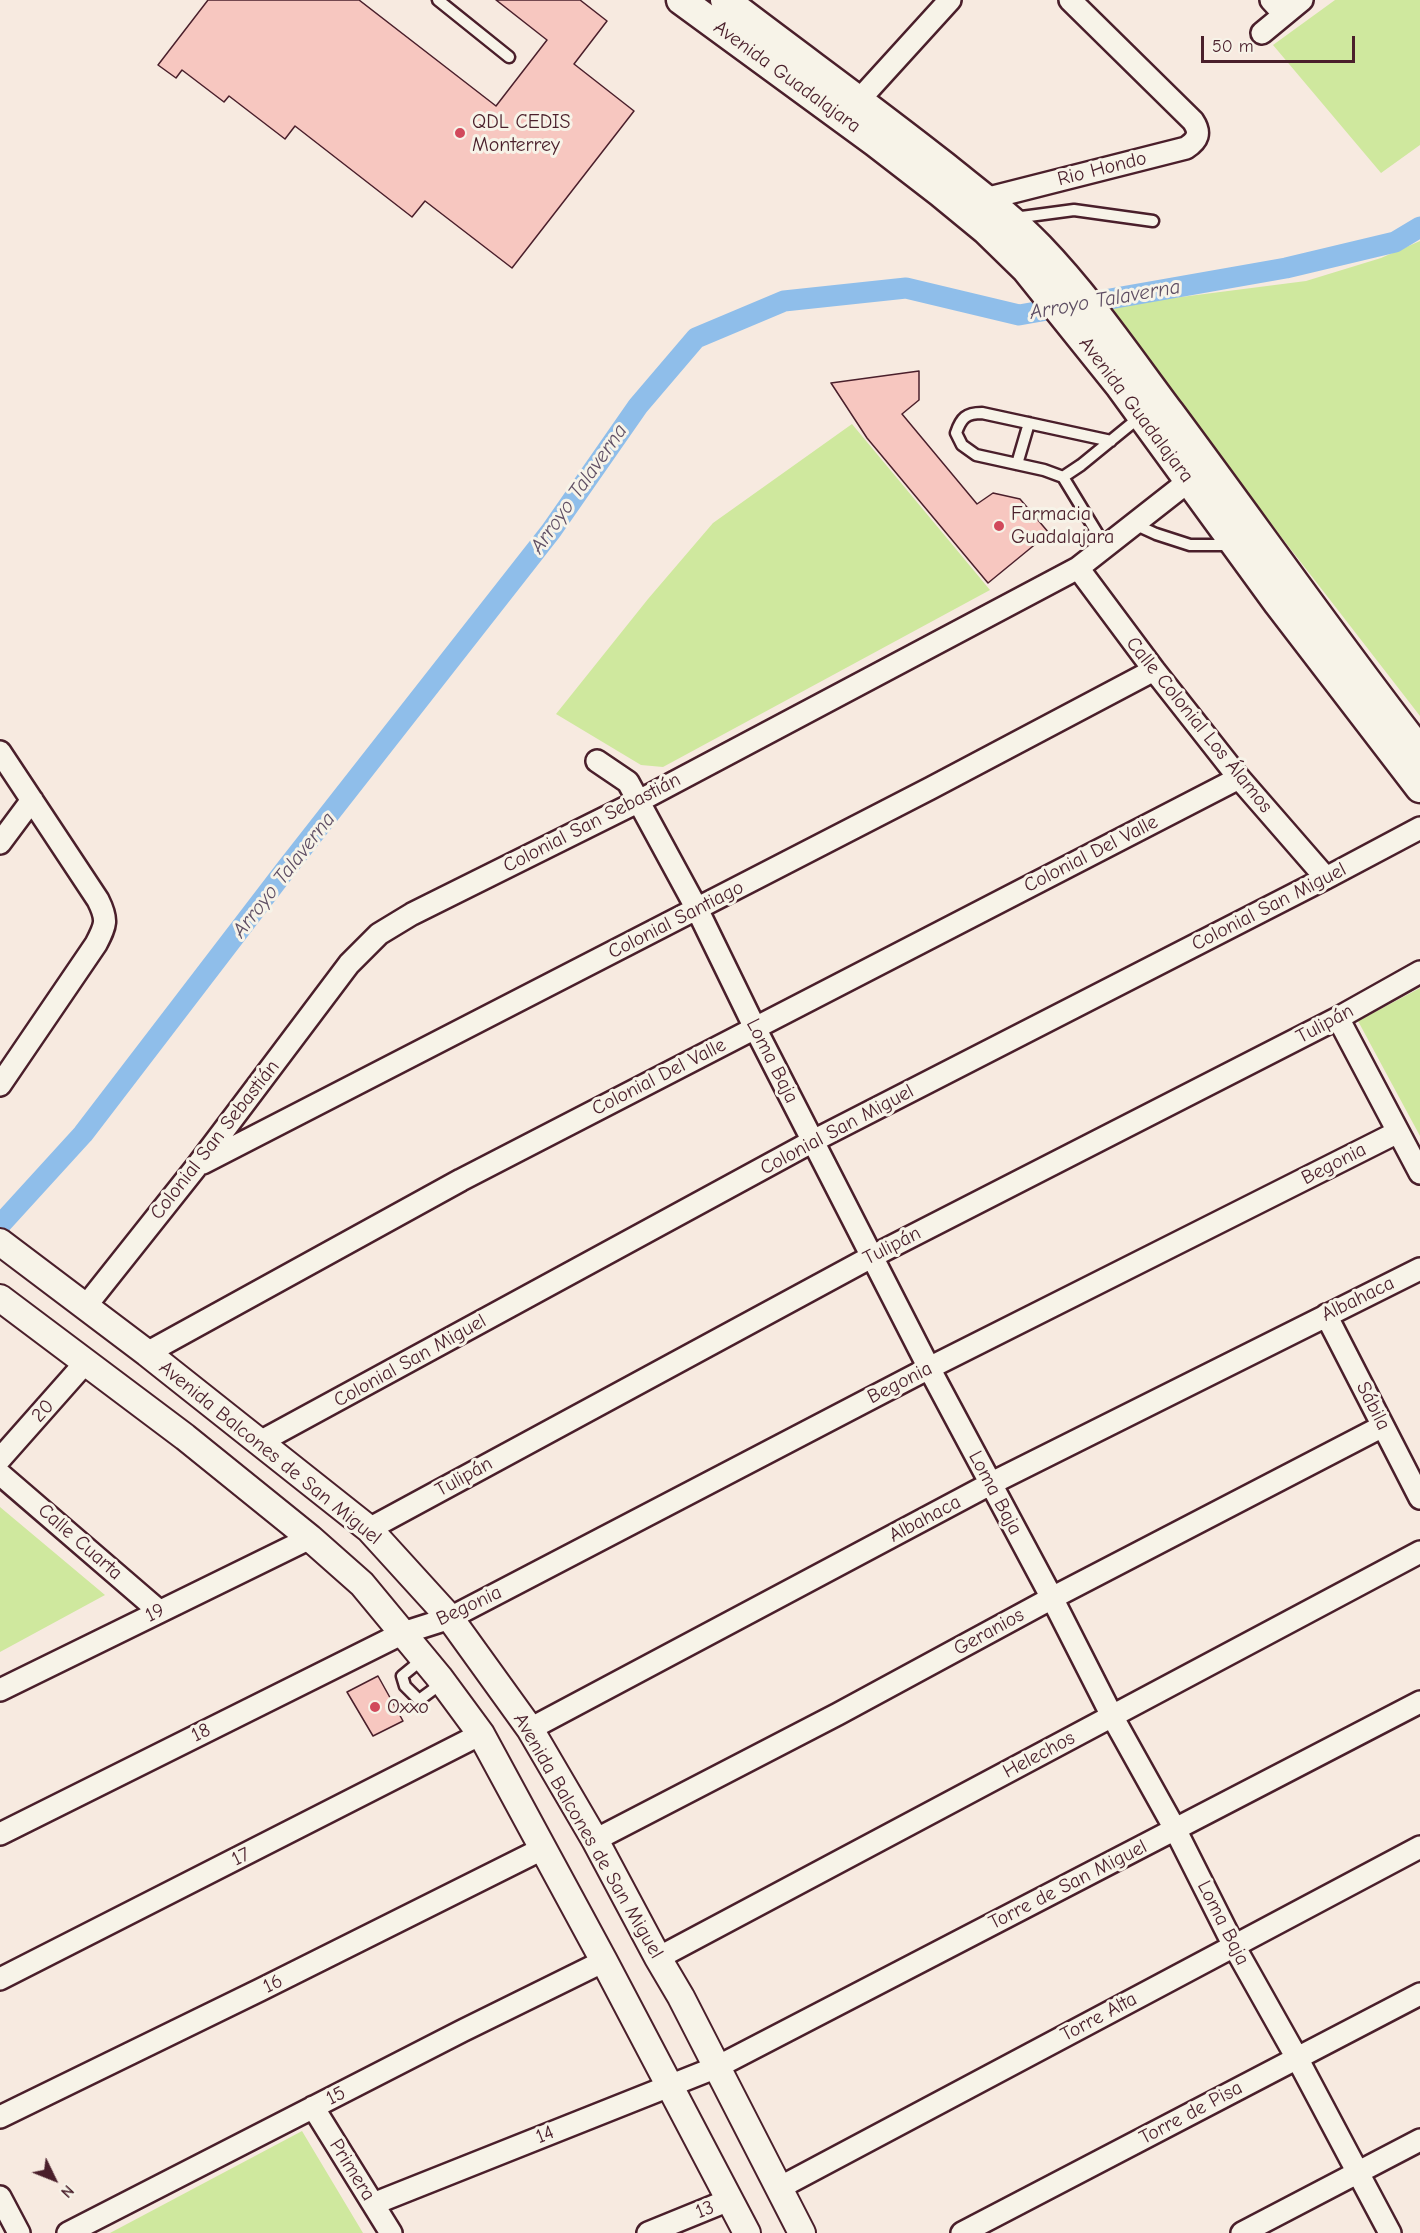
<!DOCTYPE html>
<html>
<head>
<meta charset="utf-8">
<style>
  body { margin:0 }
  #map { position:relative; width:1420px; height:2233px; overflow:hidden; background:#f7eae0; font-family:"Comic Neue",sans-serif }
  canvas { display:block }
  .north { position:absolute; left:24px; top:2149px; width:60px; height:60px; -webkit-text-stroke:4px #f7f3e8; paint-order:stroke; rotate:133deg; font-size:16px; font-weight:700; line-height:24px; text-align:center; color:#4a1f2b }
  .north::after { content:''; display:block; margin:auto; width:21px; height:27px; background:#4a1f2b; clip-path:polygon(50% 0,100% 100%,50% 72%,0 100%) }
  .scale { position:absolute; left:1201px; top:36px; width:154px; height:27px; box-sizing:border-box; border:3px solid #4a1f2b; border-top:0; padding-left:8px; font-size:18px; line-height:21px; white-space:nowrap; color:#4a1f2b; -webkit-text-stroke:4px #f7f3e8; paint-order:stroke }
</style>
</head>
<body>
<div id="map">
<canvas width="1420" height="2233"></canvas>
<div class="north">N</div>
<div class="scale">50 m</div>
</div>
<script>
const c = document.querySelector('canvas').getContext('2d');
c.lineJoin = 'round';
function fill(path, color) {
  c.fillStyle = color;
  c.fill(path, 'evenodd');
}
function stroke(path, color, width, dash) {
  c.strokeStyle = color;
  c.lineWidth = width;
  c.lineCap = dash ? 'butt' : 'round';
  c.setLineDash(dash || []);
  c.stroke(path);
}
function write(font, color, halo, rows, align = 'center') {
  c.font = font + ' "Comic Neue",sans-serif';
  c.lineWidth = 6;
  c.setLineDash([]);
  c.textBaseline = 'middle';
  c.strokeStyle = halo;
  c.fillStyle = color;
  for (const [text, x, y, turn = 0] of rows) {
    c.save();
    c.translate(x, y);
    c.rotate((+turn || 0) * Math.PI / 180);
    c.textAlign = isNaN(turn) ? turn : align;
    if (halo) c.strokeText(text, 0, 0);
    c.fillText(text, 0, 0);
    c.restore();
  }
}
fill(new Path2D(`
  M1335,0H1420V145L1381,173L1273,45Z
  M1420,241V716L1103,307L1306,281L1381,258Z
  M852,424L990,590L663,767L641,765L556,714L648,599L713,523Z
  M1420,988V1136L1358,1021Z
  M0,1507L105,1595L0,1652Z
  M302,2131L363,2233H110Z`), '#cfe89e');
stroke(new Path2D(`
  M0,1225L83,1134L286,869L551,531L638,406L696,338L784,301L906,288L1019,315L1286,268L1395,242L1420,227`), '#8fbeea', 21);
const building = new Path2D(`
  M208,0H359L496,106L547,40L496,0H580L607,21L574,64L634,111L512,268L425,201L412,217L295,126L285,139L229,96L224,102L182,70L176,78L158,65Z
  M919,371V400L902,414L977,504L993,493L1020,499L1049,533L988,583L867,438L831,383Z
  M378,1676L403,1721L373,1736L347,1692Z`);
fill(building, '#f7c7c0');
stroke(building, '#4a1f2b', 1.5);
const service = new Path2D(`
  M438,0L509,57
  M1014,218L1074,210L1153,221
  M1017,464L1029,423
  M1063,477L1081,465L1141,416
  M1134,524L1156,534L1190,545H1233
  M1105,546L1063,477L1044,470L976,455L962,445L956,433C961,418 966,413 982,413L1111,441
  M424,1658L402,1676L405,1686L419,1700L442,1683`);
const minor = new Path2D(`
  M1271,0L1284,14
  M1262,33L1302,0
  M859,100L950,0
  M985,199L1186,148C1198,140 1201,133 1193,121L1070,0
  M1078,568L1154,670L1239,778L1326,878
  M0,752L98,900C108,920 106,925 96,944L0,1085
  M597,761L628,782L697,909L755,1028L929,1368L1052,1598L1112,1716L1175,1829L1234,1946L1297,2058L1390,2233
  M0,843L32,800
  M1338,1018L1420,1173
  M203,1163L931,788L1154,670
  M85,1307L197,1166L349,964L379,934L412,914L639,801L1078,568L1199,473
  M1326,1315L1420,1498
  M147,1353L461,1180L1239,778
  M260,1442L813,1141L1326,878L1420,828
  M0,1459L85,1363
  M0,1474L159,1611
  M369,1529L873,1256L1338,1018L1420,972
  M0,1690L310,1538
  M530,1729L990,1484L1420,1269
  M0,1834L403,1633L450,1618L929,1368L1398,1132
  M595,1840L838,1714L1052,1598L1383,1426
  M658,1958L1420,1552
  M0,1979L481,1734
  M313,2107L391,2233
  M0,2117L260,1990L544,1848
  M779,2188L1420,1847
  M0,2197L19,2233
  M373,2204L717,2067L1420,1702
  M68,2233L462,2031L604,1961
  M648,2233L729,2200
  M962,2233L1420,1994
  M1242,2233L1420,2140`);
const tertiary = new Path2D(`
  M0,1242L147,1353L369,1529L450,1618L530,1729L595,1840L658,1958L681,1997L802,2233
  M0,1298L185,1437L310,1538L362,1584L439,1677L481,1734L604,1961L747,2233`);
const secondary = new Path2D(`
  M681,0L875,142L941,193L986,230L1026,269L1120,386L1278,603L1420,788
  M725,0C798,56 872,109 944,166C976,192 1010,217 1039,247C1088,298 1128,357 1170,413C1254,526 1334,640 1420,751`);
stroke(service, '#4a1f2b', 15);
stroke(minor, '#4a1f2b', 26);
stroke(tertiary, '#4a1f2b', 30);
stroke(secondary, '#4a1f2b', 33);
stroke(service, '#f7f3e8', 10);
stroke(minor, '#f7f3e8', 21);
stroke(tertiary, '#f7f3e8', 26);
stroke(secondary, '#f7f3e8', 28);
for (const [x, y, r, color] of [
  [460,133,6,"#d1495b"],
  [999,526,6,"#d1495b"],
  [375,1707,6,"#d1495b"]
]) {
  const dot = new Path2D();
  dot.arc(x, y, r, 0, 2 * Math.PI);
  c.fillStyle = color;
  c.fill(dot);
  stroke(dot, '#f7f3e8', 2);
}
write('20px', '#4a1f2b', '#f7f3e8', [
  ["Avenida Guadalajara",787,77,36],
  ["Rio Hondo",1102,169,-14],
  ["Avenida Guadalajara",1136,410,53],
  ["Calle Colonial Los Álamos",1199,725,51],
  ["Colonial San Sebastián",592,823,-27],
  ["Colonial Del Valle",1091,854,-27],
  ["Colonial San Miguel",1269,907,-27],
  ["Colonial Santiago",676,920,-27],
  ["Tulipán",1325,1024,-28],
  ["Loma Baja",772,1061,63],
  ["Colonial Del Valle",659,1077,-27],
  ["Colonial San Miguel",837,1130,-28],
  ["Colonial San Sebastián",215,1140,-52],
  ["Begonia",1334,1164,-27],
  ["Tulipán",892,1246,-27],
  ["Albahaca",1358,1299,-26],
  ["Colonial San Miguel",410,1361,-29],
  ["Begonia",900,1383,-27],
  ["Sábila",1373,1406,63],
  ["20",43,1411,-48],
  ["Avenida Balcones de San Miguel",270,1453,39],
  ["Tulipán",464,1477,-29],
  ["Loma Baja",995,1493,62],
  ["Albahaca",925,1519,-28],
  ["Calle Cuarta",80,1542,41],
  ["Begonia",469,1606,-25],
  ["19",155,1613,-26],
  ["Geranios",989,1632,-29],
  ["18",201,1733,-26],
  ["Helechos",1039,1755,-28],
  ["Avenida Balcones de San Miguel",588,1836,60],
  ["17",241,1857,-27],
  ["Torre de San Miguel",1068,1885,-27],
  ["Loma Baja",1223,1923,63],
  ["16",273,1984,-26],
  ["Torre Alta",1099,2017,-28],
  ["15",336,2096,-27],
  ["Torre de Pisa",1191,2113,-28],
  ["14",545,2135,-22],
  ["Primera",352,2170,58],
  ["13",705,2210,-22]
]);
write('20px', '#4a1f2b', '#f7f3e8', [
  ["QDL CEDIS",472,122],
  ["Monterrey",472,145],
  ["Farmacia",1011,514],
  ["Guadalajara",1011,537],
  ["Oxxo",387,1707]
], 'left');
write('italic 21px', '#5f4f64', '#f7f3e8', [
  ["Arroyo Talaverna",1105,300,-10],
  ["Arroyo Talaverna",579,489,-55],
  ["Arroyo Talaverna",284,875,-52]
]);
</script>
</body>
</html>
